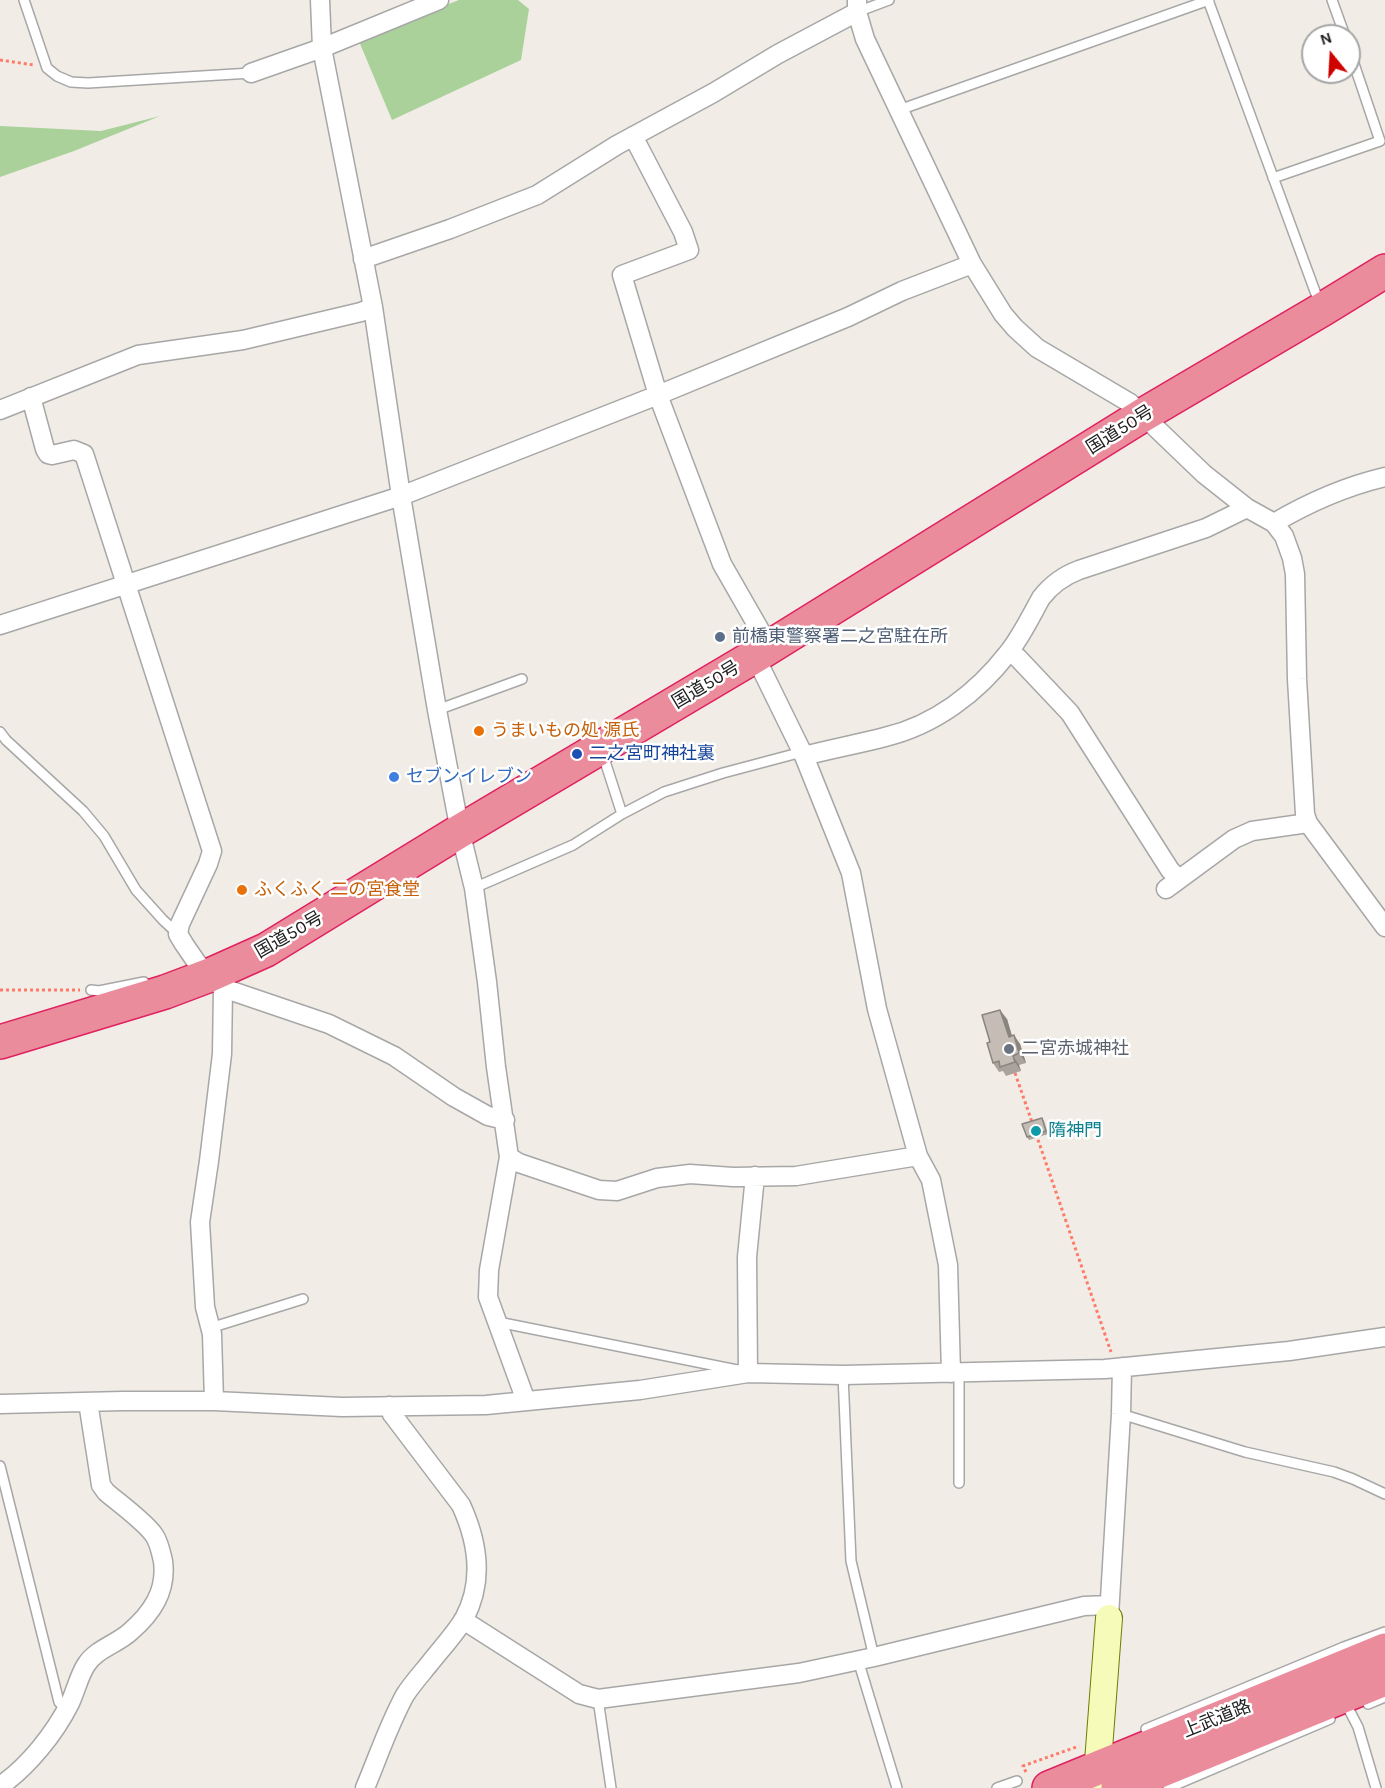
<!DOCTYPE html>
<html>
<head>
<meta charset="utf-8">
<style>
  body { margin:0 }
  #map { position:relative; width:1385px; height:1788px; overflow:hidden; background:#f1ede6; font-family:Karla,sans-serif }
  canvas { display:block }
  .north { position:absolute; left:1301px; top:24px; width:60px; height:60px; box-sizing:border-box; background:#fff; border:2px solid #a6a6a6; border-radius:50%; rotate:342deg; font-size:16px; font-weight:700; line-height:24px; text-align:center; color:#202020 }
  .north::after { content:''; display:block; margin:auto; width:21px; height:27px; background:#cf0200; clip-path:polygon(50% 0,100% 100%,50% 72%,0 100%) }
</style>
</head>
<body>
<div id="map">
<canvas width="1385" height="1788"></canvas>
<div class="north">N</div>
</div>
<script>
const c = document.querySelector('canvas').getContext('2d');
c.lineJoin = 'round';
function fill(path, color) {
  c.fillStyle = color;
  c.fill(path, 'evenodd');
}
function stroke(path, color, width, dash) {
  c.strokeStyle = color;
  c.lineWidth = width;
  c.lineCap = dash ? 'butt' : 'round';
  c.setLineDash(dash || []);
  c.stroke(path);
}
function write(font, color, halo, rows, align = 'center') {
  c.font = font + ' Karla,"Noto Sans JP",sans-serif';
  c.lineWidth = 5;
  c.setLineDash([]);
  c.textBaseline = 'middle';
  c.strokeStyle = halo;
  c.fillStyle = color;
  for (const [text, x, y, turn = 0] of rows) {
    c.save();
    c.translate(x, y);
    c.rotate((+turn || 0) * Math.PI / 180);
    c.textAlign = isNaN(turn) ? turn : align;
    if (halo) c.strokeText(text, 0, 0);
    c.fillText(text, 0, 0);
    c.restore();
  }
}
fill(new Path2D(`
  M459,0H518L529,9L521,60L392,120L358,39Z
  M160,116L74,151L0,177V126L101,131Z`), '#a9d199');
const lane = new Path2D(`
  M24,0L47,68L57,76L71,82L88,83L251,73
  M1208,0L1320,305
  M1332,0L1345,36
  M857,12L889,0
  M899,110L1209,0
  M1273,178L1380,141L1349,49
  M437,710L522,679
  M0,732L6,740L83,811L104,836L136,890L163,920L178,934
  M602,752L622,814
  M474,888L573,845L622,814L664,792L723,773L802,752
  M91,990L99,991L144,982
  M498,1322L737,1370
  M210,1328L303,1299
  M843,1375L851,1561L874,1657
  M1121,1414L1245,1452L1334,1472L1353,1479L1385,1494
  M0,1466L59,1702L66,1709
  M959,1483V1373
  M1345,1651L1344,1647L1385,1632
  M858,1660L897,1788
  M598,1699L611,1788
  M1345,1702L1358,1727L1376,1788
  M1368,1704L1385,1697
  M1146,1729L1344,1647
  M997,1788L1017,1781
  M1168,1788L1330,1719`);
const street = new Path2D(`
  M320,0L322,48L373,307L401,496L437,710L460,831L474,888L487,982L496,1067L509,1157L489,1270L488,1297L526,1401
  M857,0V12L865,39L972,264L1003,314L1015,328L1037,348L1130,403L1204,474L1247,508L1274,523L1284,536L1292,558L1295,574L1297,679L1305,814L1308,823L1385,927
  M251,73L322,48L439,0
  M633,136L683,232L689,250L622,275L658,395L722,564L769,646
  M363,259L450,229L537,195L617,145L713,93L778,54L857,12
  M31,397L45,449L48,454L52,455L74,450L84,454L86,460L212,851L208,864L180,924L178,934L184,944L197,963L223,988L329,1024L394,1056L454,1097L488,1116L505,1120
  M0,410L138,355L243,340L361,312L373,307
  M1274,523C1308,503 1347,486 1385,477
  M0,625L401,496L658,395L848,317L902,291L972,264
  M1010,652L1018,658L1070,713L1170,870L1179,879
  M755,656L804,756L851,873L877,1009L918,1156L931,1180L948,1265L951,1373
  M804,756C831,749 858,744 885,737C935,725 977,693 1008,653C1021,637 1031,616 1041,598C1051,585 1063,576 1079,570L1206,528L1247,508
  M1166,889L1234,839L1252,831L1308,823
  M509,1157L519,1163L599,1190L617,1191L657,1178L690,1174L733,1177L796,1176L918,1156
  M748,1373L747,1257L755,1176
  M214,1401L212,1334L205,1307L200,1222L209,1161L222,1054L223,988
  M0,1404L123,1401H214L342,1407L486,1405L640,1390L748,1373L843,1375L1105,1369L1289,1351L1385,1337
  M1109,1616L1121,1414L1122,1367
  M463,1620L579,1694L598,1699L799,1673L874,1657L1084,1606L1109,1605
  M0,1786C28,1767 55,1733 70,1703C76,1690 79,1676 86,1665C96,1649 117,1644 130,1632C152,1613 167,1591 163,1561C161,1552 159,1542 154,1535C144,1521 120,1504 106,1492L101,1485L88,1402
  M365,1788C378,1757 389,1724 405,1695C412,1684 422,1673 430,1663C441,1649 455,1634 464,1619C484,1582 478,1542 461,1505L392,1414L389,1406`);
const secondary = new Path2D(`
  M1096,1788L1109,1618`);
const highway = new Path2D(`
  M0,1042L165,992L210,975L266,950L460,831L755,656L1143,415L1323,309L1385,271
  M1049,1788L1385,1650
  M1118,1788L1385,1679`);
stroke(lane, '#a7a7a7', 12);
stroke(street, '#a7a7a7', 21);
stroke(secondary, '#6d7c02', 28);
stroke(highway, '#e02160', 36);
stroke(new Path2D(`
  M0,60L34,65
  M0,990H80
  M1015,1073L1033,1125
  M1036,1134L1111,1352
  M1026,1772L1023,1766L1079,1746`), '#fe7b6a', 3, [3, 3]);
stroke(lane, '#fff', 9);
stroke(street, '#fff', 18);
stroke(secondary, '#f7fbb9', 26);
stroke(highway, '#ea8c9c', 33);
fill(new Path2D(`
  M1007,1019L1012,1036L1020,1044L1026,1063L1019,1065L1021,1071L1006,1076L1003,1071L999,1072L993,1063Z
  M1042,1118L1044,1121L1048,1134L1029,1140L1027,1137Z`), '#a9a39c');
fill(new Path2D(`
  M1000,1010L1007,1019L1015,1046L1009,1037Z
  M1014,1035L1020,1044L1026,1063L1019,1053Z
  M1013,1056L1019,1065L1021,1071L1015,1062Z`), '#8a847f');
const building = new Path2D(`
  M1000,1010L1009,1037L1014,1035L1019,1053L1013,1056L1015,1062L1000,1067L999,1061L993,1063L987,1043L990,1042L982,1015Z
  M1042,1118L1046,1131L1027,1137L1022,1124Z`);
fill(building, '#c5bdb5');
stroke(building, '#8a847f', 1.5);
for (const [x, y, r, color] of [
  [720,637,6,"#5c6f8a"],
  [479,731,6,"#e8710a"],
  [577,754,6,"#1a4fb4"],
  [394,777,6,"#3f7fe0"],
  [242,890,6,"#e8710a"],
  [1009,1049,6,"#6b7280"],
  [1036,1131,6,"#0f9aa8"]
]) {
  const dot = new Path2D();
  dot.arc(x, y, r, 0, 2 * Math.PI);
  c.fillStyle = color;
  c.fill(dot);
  stroke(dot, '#fff', 2);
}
write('18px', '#202020', '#fff', [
  ["国道50号",1120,430,-32],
  ["国道50号",706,685,-31],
  ["国道50号",289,935,-30],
  ["上武道路",1217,1719,-22]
]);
write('18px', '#4e5e75', '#fff', [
  ["前橋東警察署二之宮駐在所",732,637]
], 'left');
write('18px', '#c56008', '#fff', [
  ["うまいもの処 源氏",491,731],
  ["ふくふく 二の宮食堂",254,890]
], 'left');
write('18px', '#164399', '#fff', [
  ["二之宮町神社裏",589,754]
], 'left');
write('18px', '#366cbe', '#fff', [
  ["セブンイレブン",406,777]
], 'left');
write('18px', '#5b616d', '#fff', [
  ["二宮赤城神社",1021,1049]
], 'left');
write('18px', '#0d838f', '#fff', [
  ["隋神門",1048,1131]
], 'left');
</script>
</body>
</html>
